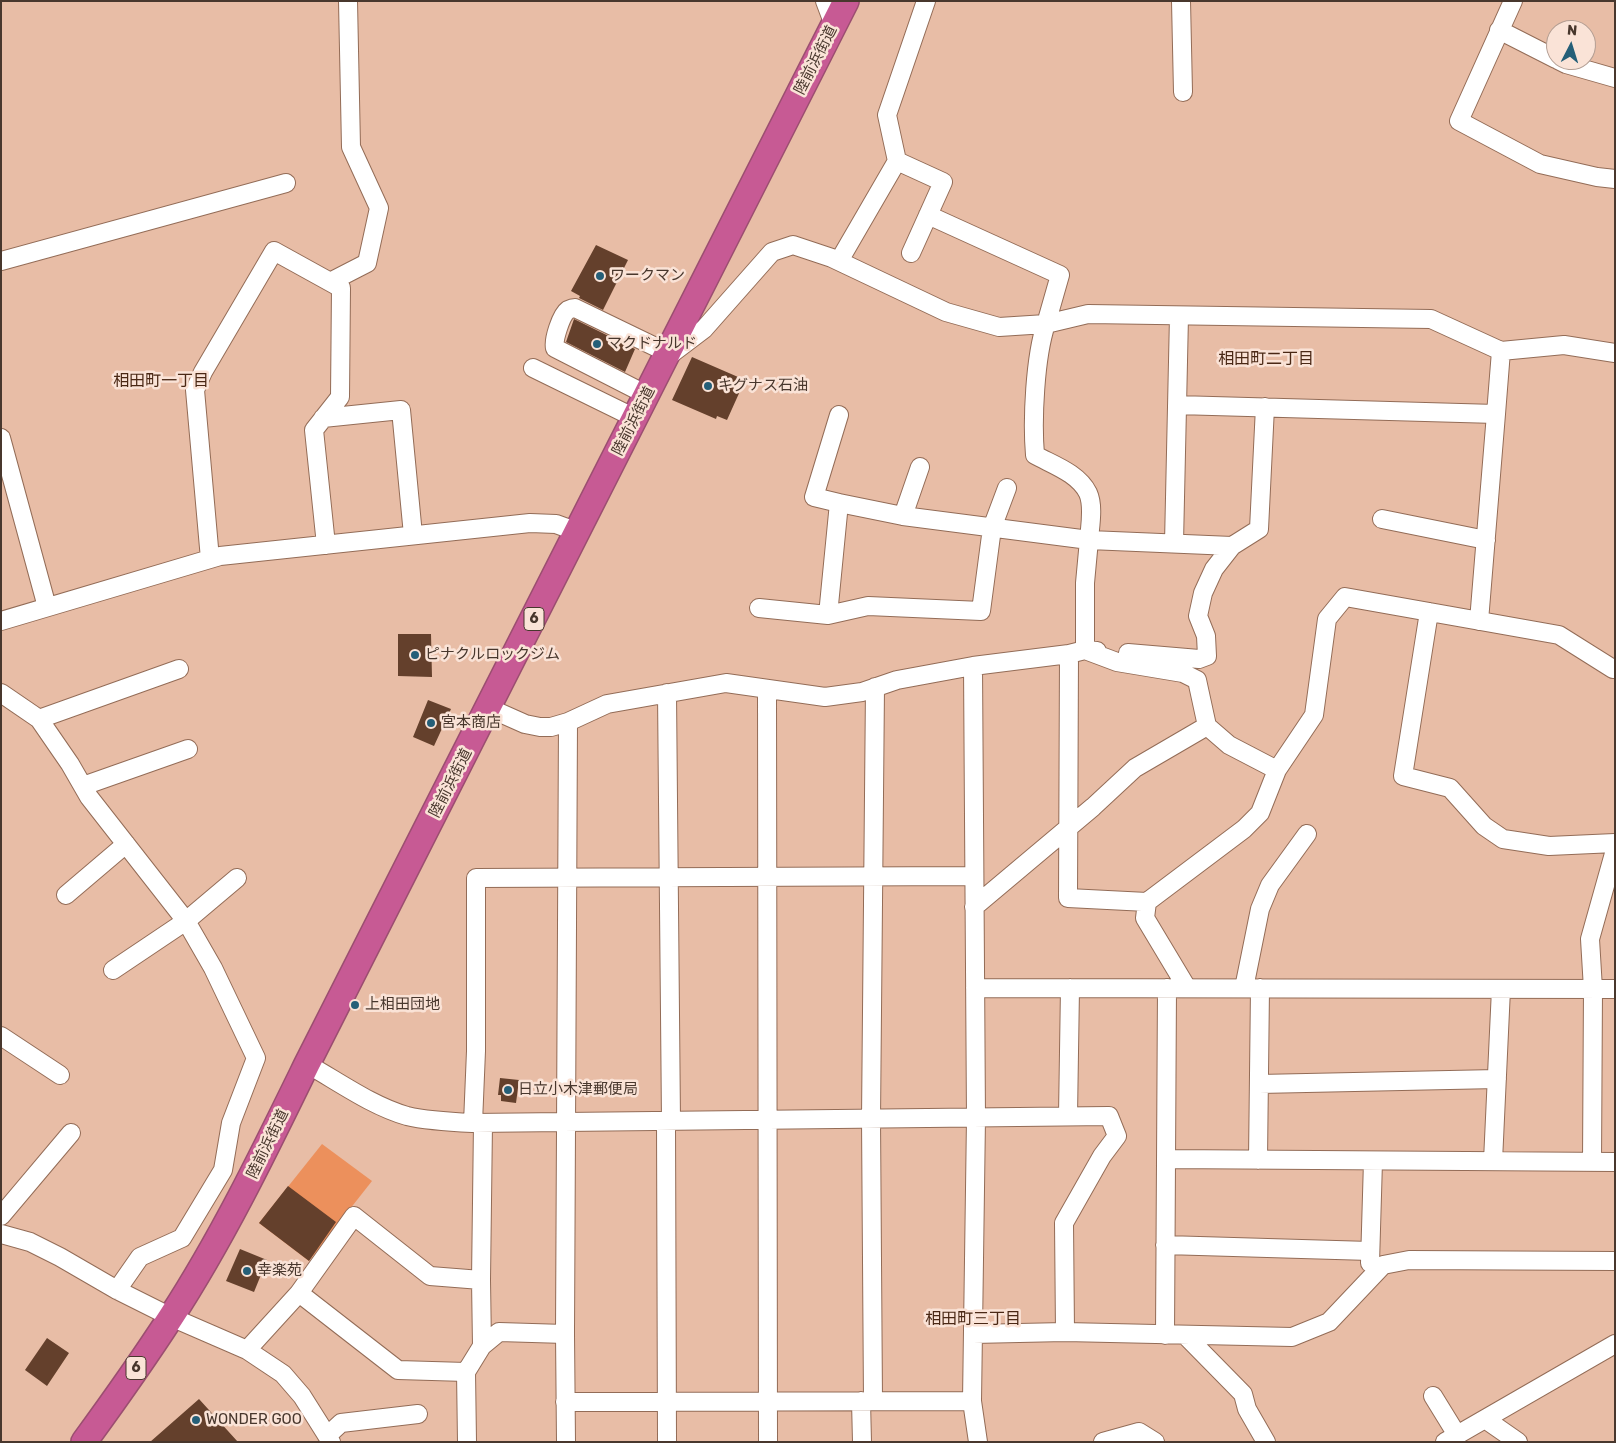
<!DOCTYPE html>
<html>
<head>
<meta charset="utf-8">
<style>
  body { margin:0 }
  #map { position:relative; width:1616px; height:1443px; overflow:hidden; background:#e8bda6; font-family:Rubik,sans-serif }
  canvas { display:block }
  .frame { position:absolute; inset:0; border:2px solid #48372d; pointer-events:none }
  .north { position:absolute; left:1546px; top:20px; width:50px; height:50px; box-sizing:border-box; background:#fae3d7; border:1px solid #b39e93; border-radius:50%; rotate:5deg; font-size:14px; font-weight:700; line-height:20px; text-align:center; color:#48372d }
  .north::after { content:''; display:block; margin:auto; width:18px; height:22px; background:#255f78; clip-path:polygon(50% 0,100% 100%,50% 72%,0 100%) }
</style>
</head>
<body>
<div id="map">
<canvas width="1616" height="1443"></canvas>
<div class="frame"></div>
<div class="north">N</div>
</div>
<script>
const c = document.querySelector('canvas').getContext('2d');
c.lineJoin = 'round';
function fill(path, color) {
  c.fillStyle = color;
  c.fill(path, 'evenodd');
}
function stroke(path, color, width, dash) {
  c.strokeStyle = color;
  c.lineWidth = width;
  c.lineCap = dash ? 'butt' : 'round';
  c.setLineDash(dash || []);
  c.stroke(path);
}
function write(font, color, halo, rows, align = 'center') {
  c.font = font + ' Rubik,"Noto Sans JP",sans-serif';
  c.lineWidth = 5;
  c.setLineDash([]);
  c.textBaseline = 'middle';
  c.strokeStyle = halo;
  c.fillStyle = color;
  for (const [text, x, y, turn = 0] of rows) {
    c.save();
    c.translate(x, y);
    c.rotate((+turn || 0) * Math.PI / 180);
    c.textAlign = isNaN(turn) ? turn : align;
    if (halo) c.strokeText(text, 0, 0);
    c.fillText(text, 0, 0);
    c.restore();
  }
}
fill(new Path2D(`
  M322,1144L372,1181L309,1261L259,1223Z`), '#ec905c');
fill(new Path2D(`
  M596,245L628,260L603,310L579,298L580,296L571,291Z
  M574,319L635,349L625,372L566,342Z
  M692,357L745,380L727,420L717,416L716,419L672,400Z
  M398,634H431L432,677L398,676Z
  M428,700L451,709L434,746L413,737Z
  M500,1078L519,1080L516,1103L501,1101V1095H498Z
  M288,1186L336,1222L309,1261L259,1223Z
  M240,1249L267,1260L254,1292L226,1281Z
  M47,1338L69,1353L47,1386L25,1370Z
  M199,1399L238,1442H150Z`), '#64402c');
const minor = new Path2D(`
  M825,1L834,25
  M1181,1L1183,92
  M1513,1L1459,121L1540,164L1597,177L1615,179
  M1499,30L1556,59
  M1558,60L1566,64L1615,78
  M897,161L887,115L926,1
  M1,261L286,183
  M839,261L897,161L943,182L911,253
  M330,282L367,263L379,208L351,147L348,1
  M1501,351L1564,345L1615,353
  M667,357L704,329L772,252L793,245L832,258L946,312L999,327L1046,324L1060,275L928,215
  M533,368L635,418
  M647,395L555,348C553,340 561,315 568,310C570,309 573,308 575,308L668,353
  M1177,405L1496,414L1479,621
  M1265,407L1259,529L1232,546L1089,540C1090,526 1094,506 1088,493C1078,473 1053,465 1035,455C1032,420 1035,357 1046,324L1088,314L1431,319L1501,351L1496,414
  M839,415L814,497L839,503
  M323,418L401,410L413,535
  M1,438L47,607
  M903,516L920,467
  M1382,519L1486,540
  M1174,543L1179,316
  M210,559L195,390L203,372L274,251L341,288L340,397L314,430L326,545
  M759,608L828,615L839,503L903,516L1089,540L1085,583V650L1097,651
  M1429,612L1403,776L1450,788L1484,826L1503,839L1549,846L1615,843
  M828,615L868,606L981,611L992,528L1007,488
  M1,621L220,556L530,523L556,524L578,532
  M1128,653L1199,659L1207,656L1206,636L1198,616L1203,593L1214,569L1232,546
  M1069,654L1068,898L1147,902L1145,918L1187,988
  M973,666L976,1118L972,1401L978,1442
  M767,689L768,1442
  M1,693L39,719L70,764L89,797L186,921L213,968L256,1058L231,1123L223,1170L182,1238L140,1257L117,1290
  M667,693L671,1121
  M489,708L525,724L540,727H551L568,722L607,704L726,683L825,697L862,692L897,680L973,666L1069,654L1085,650L1117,662L1183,673L1197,680L1207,726L1135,768L1093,807L974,907
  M39,719L179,669
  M1207,726L1229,745L1277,770
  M83,786L188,749
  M66,895L126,844
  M1147,902L1244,829L1260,813L1277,770L1314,715L1327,619L1345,597L1559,635L1613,669
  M113,970L186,921L237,878
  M975,988L1615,989
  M1244,988L1260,909L1270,885L1307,834
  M1,1036L60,1075
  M307,1064C339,1082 372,1106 407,1116C428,1121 451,1122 473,1123L1109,1116L1117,1136L1102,1156L1064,1223L1065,1332
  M1259,1084L1497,1079
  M1068,1116L1070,988
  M666,1121L667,1442
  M473,1123L476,1051V878L974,876
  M1166,1159L1615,1162
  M1258,1160L1260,988
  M1493,1161L1501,989
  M1592,1162L1593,989L1590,939L1615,850
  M1,1216L71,1133
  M1,1234L30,1242L60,1257L117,1290L171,1317L247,1350L283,1374L302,1396L331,1442
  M1165,1245L1370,1251
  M1370,1263L1373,1161
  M299,1293L398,1370L466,1372L482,1346L499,1332L565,1334
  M973,1334L1065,1332L1292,1337L1329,1322L1383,1265L1409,1260L1615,1261
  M1165,1335L1167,988
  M1186,1336L1243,1394L1247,1409L1266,1442
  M482,1346L481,1280L483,1123
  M247,1350L299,1293L354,1216L430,1276L481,1280
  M466,1372L467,1442
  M1433,1396L1457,1435
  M861,1401L862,1442
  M873,1401L871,1119L875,687
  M565,1402L972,1401
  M1485,1419L1518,1442
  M327,1436L341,1423L418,1414
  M566,1442L565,1334L568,722
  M1103,1442L1139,1432L1155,1442
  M1445,1442L1615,1344`);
const highway = new Path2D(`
  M84,1442C114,1401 143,1360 171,1317C223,1237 265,1150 307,1064L846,1`);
stroke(minor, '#936c57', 20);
stroke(highway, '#9b4e70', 28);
stroke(minor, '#fff', 18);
stroke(highway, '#c75a94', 25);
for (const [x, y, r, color] of [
  [600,276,5,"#255f78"],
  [597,344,5,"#255f78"],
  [708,386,5,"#255f78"],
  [415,655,5,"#255f78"],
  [431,723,5,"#255f78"],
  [355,1005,5,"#255f78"],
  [508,1090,5,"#255f78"],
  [247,1271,5,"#255f78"],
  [196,1420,5,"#255f78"]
]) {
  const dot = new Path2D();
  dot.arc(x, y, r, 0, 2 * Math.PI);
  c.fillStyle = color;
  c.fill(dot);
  stroke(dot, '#fae3d7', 2);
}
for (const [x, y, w] of [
  [534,619,20],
  [136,1368,20]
]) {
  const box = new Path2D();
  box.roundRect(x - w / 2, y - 11.5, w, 23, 4);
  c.fillStyle = '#fae3d7';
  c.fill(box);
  stroke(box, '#48372d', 1);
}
write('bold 14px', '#48372d', null, [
  ["6",534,619],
  ["6",136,1368]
]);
write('15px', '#48372d', '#fae3d7', [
  ["陸前浜街道",816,60,-63],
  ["陸前浜街道",634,421,-63],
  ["陸前浜街道",451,783,-63],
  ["陸前浜街道",268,1144,-64]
]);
write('15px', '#48372d', '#fae3d7', [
  ["ワークマン",610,276],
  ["マクドナルド",607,344],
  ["キグナス石油",718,386],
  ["ピナクルロックジム",425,655],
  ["宮本商店",441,723],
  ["上相田団地",365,1005],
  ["日立小木津郵便局",518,1090],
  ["幸楽苑",257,1271],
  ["WONDER GOO",206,1420]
], 'left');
write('16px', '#4a2815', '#fae3d7', [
  ["相田町二丁目",1266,359],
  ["相田町一丁目",161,381],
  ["相田町三丁目",973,1319]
]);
</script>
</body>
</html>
